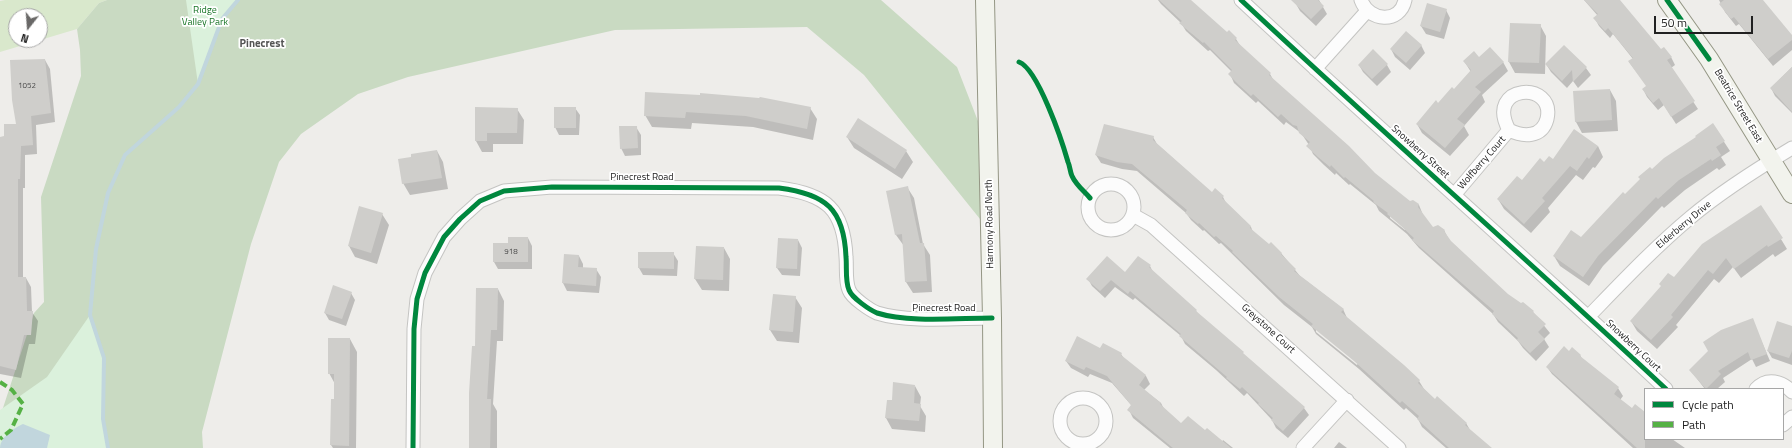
<!DOCTYPE html>
<html>
<head>
<meta charset="utf-8">
<style>
  body { margin:0 }
  #map { position:relative; width:1792px; height:448px; overflow:hidden; background:#eeedea; font-family:"Titillium Web",sans-serif }
  canvas { display:block }
  .legend { position:absolute; left:1644px; top:388px; width:140px; height:52px; box-sizing:border-box; background:#fff; border:1px solid #a6a6a6; margin:0; padding:5px 7px; list-style:none; font-size:12px; color:#212121 }
  .legend li { display:flex; align-items:center; gap:8px; height:20px }
  .legend b { width:20px; border:1px solid #a6a6a6 }
  .north { position:absolute; left:8px; top:8px; width:40px; height:40px; box-sizing:border-box; background:#fff; border:1px solid #a6a6a6; border-radius:50%; rotate:197deg; font-size:11px; font-weight:700; line-height:16px; text-align:center; color:#212121 }
  .north::after { content:''; display:block; margin:auto; width:14px; height:18px; background:#696867; clip-path:polygon(50% 0,100% 100%,50% 72%,0 100%) }
  .scale { position:absolute; left:1654px; top:16px; width:99px; height:18px; box-sizing:border-box; border:2px solid #212121; border-top:0; padding-left:5px; font-size:12px; line-height:14px; white-space:nowrap; color:#212121; -webkit-text-stroke:3px #fff; paint-order:stroke }
</style>
</head>
<body>
<div id="map">
<canvas width="1792" height="448"></canvas>
<ul class="legend">
<li><b style="height:5px;background:#00873e"></b>Cycle path</li>
<li><b style="height:5px;background:#55b145"></b>Path</li>
</ul>
<div class="north">N</div>
<div class="scale">50 m</div>
</div>
<script>
const c = document.querySelector('canvas').getContext('2d');
c.lineJoin = 'round';
function fill(path, color) {
  c.fillStyle = color;
  c.fill(path, 'evenodd');
}
function stroke(path, color, width, dash) {
  c.strokeStyle = color;
  c.lineWidth = width;
  c.lineCap = dash ? 'butt' : 'round';
  c.setLineDash(dash || []);
  c.stroke(path);
}
function write(font, color, halo, rows, align = 'center') {
  c.font = font + ' "Titillium Web",sans-serif';
  c.lineWidth = 3.5;
  c.setLineDash([]);
  c.textBaseline = 'middle';
  c.strokeStyle = halo;
  c.fillStyle = color;
  for (const [text, x, y, turn = 0] of rows) {
    c.save();
    c.translate(x, y);
    c.rotate((+turn || 0) * Math.PI / 180);
    c.textAlign = isNaN(turn) ? turn : align;
    if (halo) c.strokeText(text, 0, 0);
    c.fillText(text, 0, 0);
    c.restore();
  }
}
fill(new Path2D(`
  M5,0H107L99,3L77,29L0,52V1ZM16,16H40V40H16Z`), '#d9e8cc');
fill(new Path2D(`
  M107,0H881L957,67L995,165L980,219L864,75L807,27L615,30L408,77L358,94L301,134L279,162L251,244L202,432L203,448H57L2,411L34,313L44,302L41,197L81,76L80,50L77,29L99,3Z`), '#c9dac2');
fill(new Path2D(`
  M186,0H238L222,19L198,84Z
  M90,315L104,358L103,419L108,448H0V410L47,377Z`), '#dbf1dc');
fill(new Path2D(`
  M23,424L50,435L47,448H0C0,437 14,428 23,424Z`), '#c1d6dd');
fill(new Path2D(`
  M1158,0H1190L1227,33L1236,39L1241,47L1270,74L1274,81L1375,174L1410,202L1413,201L1419,205L1423,215L1433,229L1444,230L1449,240L1507,294L1521,305L1523,303L1533,312L1550,333L1544,339L1549,347L1536,361L1523,348L1518,341L1498,322L1493,314L1419,248L1407,234L1379,211L1376,205L1350,184L1349,185L1336,173L1335,175L1324,165L1313,154L1309,145L1301,133L1286,122L1284,125L1258,101L1256,103L1234,83L1230,74L1232,72L1210,50L1208,51L1186,31L1181,23L1161,4ZM1390,215L1406,228L1405,230L1390,218Z
  M1300,0H1319L1327,14L1316,26L1300,11L1296,4Z
  M1584,0H1619L1661,50L1671,57L1675,65L1671,68L1698,109L1676,124L1664,105L1658,110L1647,97L1643,89L1647,86L1629,62L1633,59L1613,34L1610,38L1599,26L1595,19L1598,16Z
  M1719,0H1758L1792,37V50L1773,66L1739,24L1736,26L1725,12Z
  M1446,10L1450,18L1444,39L1426,34L1421,26Z
  M1540,25L1546,36L1545,74L1515,73L1509,62Z
  M1421,45L1425,53L1410,70L1395,57L1391,49Z
  M1564,46L1586,68L1591,75L1578,88L1573,81L1567,88L1551,72L1546,64Z
  M1479,58L1503,62L1508,71L1482,95L1485,102L1464,126L1469,135L1450,156L1422,133L1417,124L1454,91L1471,72L1464,61Z
  M45,60L50,69L55,122L36,125L37,154L25,155V188H23V278H26L31,287L32,312L38,321L35,344H29L21,378L0,374V138L5,137L17,125Z
  M1359,65H1387L1391,72L1377,86L1363,72Z
  M1792,67V113L1775,96L1771,88Z
  M1610,90L1616,101L1618,131L1582,133L1576,122L1574,92Z
  M646,93L810,108L817,119L813,140L753,127L692,123L691,129L652,127L645,115Z
  M575,108L580,115L579,135H559L555,127Z
  M517,109L524,120L523,144H493V152H482L476,141Z
  M858,120L906,151L913,162L902,179L854,148L847,137Z
  M1713,125L1730,151L1721,157L1726,165L1719,170L1717,168L1685,190L1664,208L1662,206L1603,266L1589,286L1560,266L1554,256L1581,238L1652,170Z
  M636,127L641,135V155L625,156L621,148Z
  M1153,137L1157,144L1212,193L1223,197L1227,205L1251,227L1253,232L1269,246L1281,253L1300,276L1343,309L1347,318L1419,381L1424,389L1435,400L1466,423L1470,430L1489,448H1446L1422,427L1418,419L1406,408L1404,410L1359,369L1316,334L1312,327L1284,305L1221,243L1219,244L1204,230L1203,231L1191,220L1186,213L1137,171L1122,169L1101,163L1096,155ZM1316,329L1358,363L1357,365L1316,332Z
  M1598,146L1603,157L1595,168L1593,167L1583,180L1576,175L1548,208L1550,212L1531,233L1504,209L1498,199L1553,160Z
  M437,151L443,162L448,189L410,195L403,183L412,157Z
  M907,187L914,198L923,244L930,255L932,292L913,293L906,282L904,246L896,235L887,192Z
  M1761,206L1787,249L1775,257L1773,254L1741,278L1733,267L1719,283L1714,279L1676,325L1678,327L1657,349L1637,331L1631,321L1662,287L1674,279Z
  M360,207L382,214L389,225L377,264L355,257L349,246Z
  M528,238L532,246V269H498L494,262L509,244Z
  M798,240L802,248L800,276L782,275L777,268Z
  M724,248L730,259L729,291L702,290L695,279Z
  M673,253L678,261L677,276L643,275L639,268Z
  M565,255L579,256L583,264V268L596,269L601,277L599,293L567,291L563,283Z
  M1150,266L1154,274L1196,311L1199,315L1304,408L1309,415L1288,438L1276,428L1272,420L1247,393L1244,396L1216,370L1185,344L1181,336L1135,298L1133,300L1115,287L1105,298L1092,286L1088,279L1126,274Z
  M498,289L504,301L503,341H497L493,404L497,411V448H470L476,347Z
  M351,293L355,300L346,326L329,320L325,313Z
  M795,297L802,308L799,343L777,341L770,330Z
  M1752,319L1770,361L1756,367L1752,359L1723,378L1725,382L1717,389H1705L1690,370Z
  M1792,327V365L1772,358L1768,351Z
  M350,339L357,352L356,448H333L331,445L332,400H335V384L329,373Z
  M1101,349L1121,354L1125,360L1146,376L1150,384L1144,390L1161,403L1164,409L1181,425L1205,432L1222,442L1223,440L1233,448H1170L1133,418L1129,410L1132,406L1112,383L1090,374L1088,377L1071,368L1066,361Z
  M1569,352L1580,355L1582,359L1618,388L1623,396L1620,400L1632,409L1645,415V439H1672L1685,448H1633L1552,374L1547,367Z
  M915,386L921,397L920,406L926,416L925,432L892,429L886,418Z
  M1339,442L1347,448H1334Z`), '#0003');
stroke(new Path2D(`
  M108,448L103,419L104,358L90,315L96,249L108,193L125,155L179,107L198,84L222,19L238,0`), '#c1d6dd', 4);
fill(new Path2D(`
  M1159,0H1191L1227,32L1229,30L1237,38L1235,40L1271,73L1269,75L1349,146L1375,173L1410,201L1413,200L1419,204L1418,207L1433,227L1438,225L1445,230L1444,231L1451,241L1480,268L1508,294L1521,303L1523,302L1534,311L1533,312L1546,324L1538,332L1545,339L1530,353L1517,340L1518,338L1492,314L1494,311L1412,240L1414,238L1401,226L1387,214L1388,213L1373,202L1374,201L1345,177L1344,178L1331,165L1330,167L1318,157L1306,146L1310,142L1299,133L1297,126L1293,125L1281,114L1278,117L1253,94L1251,96L1239,85L1228,74L1232,70L1204,42L1203,43L1179,23L1182,21Z
  M1291,0H1318L1324,6L1311,19Z
  M1584,0H1620L1661,49L1664,47L1672,57L1667,60L1695,101L1671,117L1659,98L1653,103L1642,89L1646,86L1628,61L1633,58L1608,28L1605,31L1593,18L1598,14Z
  M1724,0H1763L1792,35V40L1768,59L1734,17L1731,19L1719,4Z
  M1427,3L1447,9L1440,32L1420,26Z
  M1510,23L1541,24L1539,63L1508,62Z
  M1406,31L1422,45L1406,63L1390,49Z
  M1564,45L1587,67L1573,82L1572,70L1562,81L1545,64Z
  M1490,47L1504,62L1475,87L1481,92L1457,119L1465,125L1445,148L1416,124L1436,100L1438,103L1452,87L1454,89L1471,70L1463,61L1474,51L1479,57Z
  M1373,49L1388,64L1372,79L1358,65Z
  M45,59L51,113L31,116L33,145L21,146L20,179H18V277H26L27,311H33L31,335H24L16,370L0,366V137L4,136V124H16L12,100L10,60Z
  M1792,67V112L1770,88Z
  M1610,89L1612,120L1575,122L1573,91Z
  M645,92L700,95V93L759,98L760,97L811,107L807,129L746,116L686,112L685,118L644,116Z
  M475,107L518,108L517,133H487V141H475Z
  M554,107H576V128H554Z
  M858,118L907,150L895,169L846,137Z
  M1713,123L1725,141L1716,147L1721,155L1712,161L1711,159L1679,180L1658,199L1656,197L1598,256L1583,277L1553,256L1571,230L1581,237L1623,192L1625,194L1640,179L1638,177L1650,167L1652,169L1664,158L1696,137L1695,136Z
  M1104,124L1154,136L1153,140L1212,192L1215,188L1224,196L1222,198L1251,226L1250,228L1269,244L1271,242L1282,253L1281,254L1296,269L1294,271L1344,309L1341,312L1404,365L1420,380L1418,383L1435,399L1437,396L1467,423L1465,425L1492,448H1449L1417,419L1419,416L1402,401L1400,403L1354,361L1311,326L1313,324L1279,297L1232,252L1233,251L1216,236L1214,237L1199,223L1198,224L1185,213L1187,210L1132,164L1117,162L1095,155Z
  M619,126H637L638,148L620,149Z
  M1574,129L1598,146L1589,159L1587,157L1577,171L1570,166L1542,198L1545,201L1524,224L1497,199L1517,176L1522,180L1540,158L1544,162L1549,156L1553,159Z
  M437,150L442,178L402,184L398,159L411,157V154Z
  M908,186L920,243H924L927,281L905,282L902,234L895,235L886,191Z
  M1761,205L1783,238L1768,247L1767,245L1734,269L1726,258L1713,274L1708,270L1671,315L1673,317L1651,340L1630,321L1661,286L1659,284L1668,273L1674,277L1702,244Z
  M359,206L383,213L371,253L348,246Z
  M508,237H528V262H493V243H508Z
  M778,238L798,239L797,269L776,268Z
  M696,246L724,247L723,280L694,279Z
  M638,252H674V269L638,268Z
  M564,254L579,255L578,267L597,268L596,286L562,283Z
  M1107,256L1125,272L1138,256L1151,265L1149,267L1197,310L1196,311L1244,352L1243,353L1305,407L1283,431L1271,420L1273,418L1258,404L1259,403L1242,387L1240,389L1226,378L1227,377L1179,336L1181,334L1130,291L1128,294L1111,280L1100,291L1086,279Z
  M333,285L352,292L342,319L324,313Z
  M476,288H498L497,330H491L487,399H491L490,448H469V393L472,346H475Z
  M773,294L796,296L793,332L769,330Z
  M1753,318L1767,354L1751,360L1748,352L1718,371L1721,374L1706,389L1689,370L1708,351L1703,342L1721,330Z
  M1777,321L1792,326V351L1789,358L1767,351Z
  M1077,336L1100,348L1103,343L1122,353L1121,355L1146,375L1139,385L1161,403L1160,404L1181,423L1188,416L1205,430L1207,428L1231,448H1173L1127,410L1131,405L1107,376L1086,367L1084,370L1065,361Z
  M328,338H350L349,446L330,445L331,399H334V374H328Z
  M1564,346L1569,351L1572,347L1581,355L1580,356L1619,387L1614,394L1632,408L1635,404L1645,412V448H1637L1546,367Z
  M893,382L915,385L914,403L921,404L919,421L885,418L887,400H892Z`), '#cfcecb');
const street = new Path2D(`
  M1241,0C1381,131 1526,258 1666,389
  M1361,0C1369,22 1400,24 1405,0
  M1315,69L1367,11
  M1088 207a23 23 0 1 1 46 0a23 23 0 1 1-46 0Z
  M1454,195L1509,130C1484,84 1556,80 1547,119C1542,138 1523,137 1509,130
  M1133,215L1151,225L1399,448
  M1588,317C1622,282 1655,247 1691,217C1722,191 1757,169 1792,148
  M1756,389C1767,377 1782,381 1792,392
  M1060 421a23 23 0 1 1 46 0a23 23 0 1 1-46 0Z
  M1783,425L1792,417
  M413,448L414,329L417,299L425,273L444,237L460,219L480,201L504,191L552,187L779,188C826,194 844,209 846,257C847,267 845,281 849,290C852,298 870,310 877,313C909,323 958,318 992,318
  M1303,448L1347,400`);
const secondary = new Path2D(`
  M985,0L992,318L993,448
  M1667,0L1709,59L1792,194`);
stroke(street, '#c4c4c2', 15);
stroke(secondary, '#949684', 20);
stroke(street, '#fcfcfc', 13);
stroke(secondary, '#f2f3ed', 18);
stroke(new Path2D(`
  M0,382L12,390L23,404L11,430L0,439`), '#55b145', 4, [8, 4]);
stroke(new Path2D(`
  M1241,0C1381,131 1526,258 1666,389
  M1667,0L1709,59
  M1019,62C1038,69 1062,141 1068,162C1070,166 1070,172 1072,176C1076,185 1084,191 1090,198
  M413,448L414,329L417,299L425,273L444,237L460,219L480,201L504,191L552,187L779,188C826,194 844,209 846,257C847,267 845,281 849,290C852,298 870,310 877,313C909,323 958,318 992,318`), '#00873e', 5);
write('8px', '#4c4c4c', null, [
  ["1052",27,86],
  ["918",511,252]
]);
write('10px', '#197527', '#fff', [
  ["Ridge",205,11],
  ["Valley Park",205,23]
]);
write('10px', '#212121', '#fff', [
  ["Beatrice Street East",1738,106,59],
  ["Snowberry Street",1420,152,42],
  ["Wolfberry Court",1482,163,-49],
  ["Pinecrest Road",642,178],
  ["Harmony Road North",990,224,-91],
  ["Elderberry Drive",1684,225,-40],
  ["Pinecrest Road",944,309],
  ["Greystone Court",1268,329,42],
  ["Snowberry Court",1633,346,43]
]);
write('bold 11px', '#545454', '#fff', [
  ["Pinecrest",262,44]
]);
</script>
</body>
</html>
